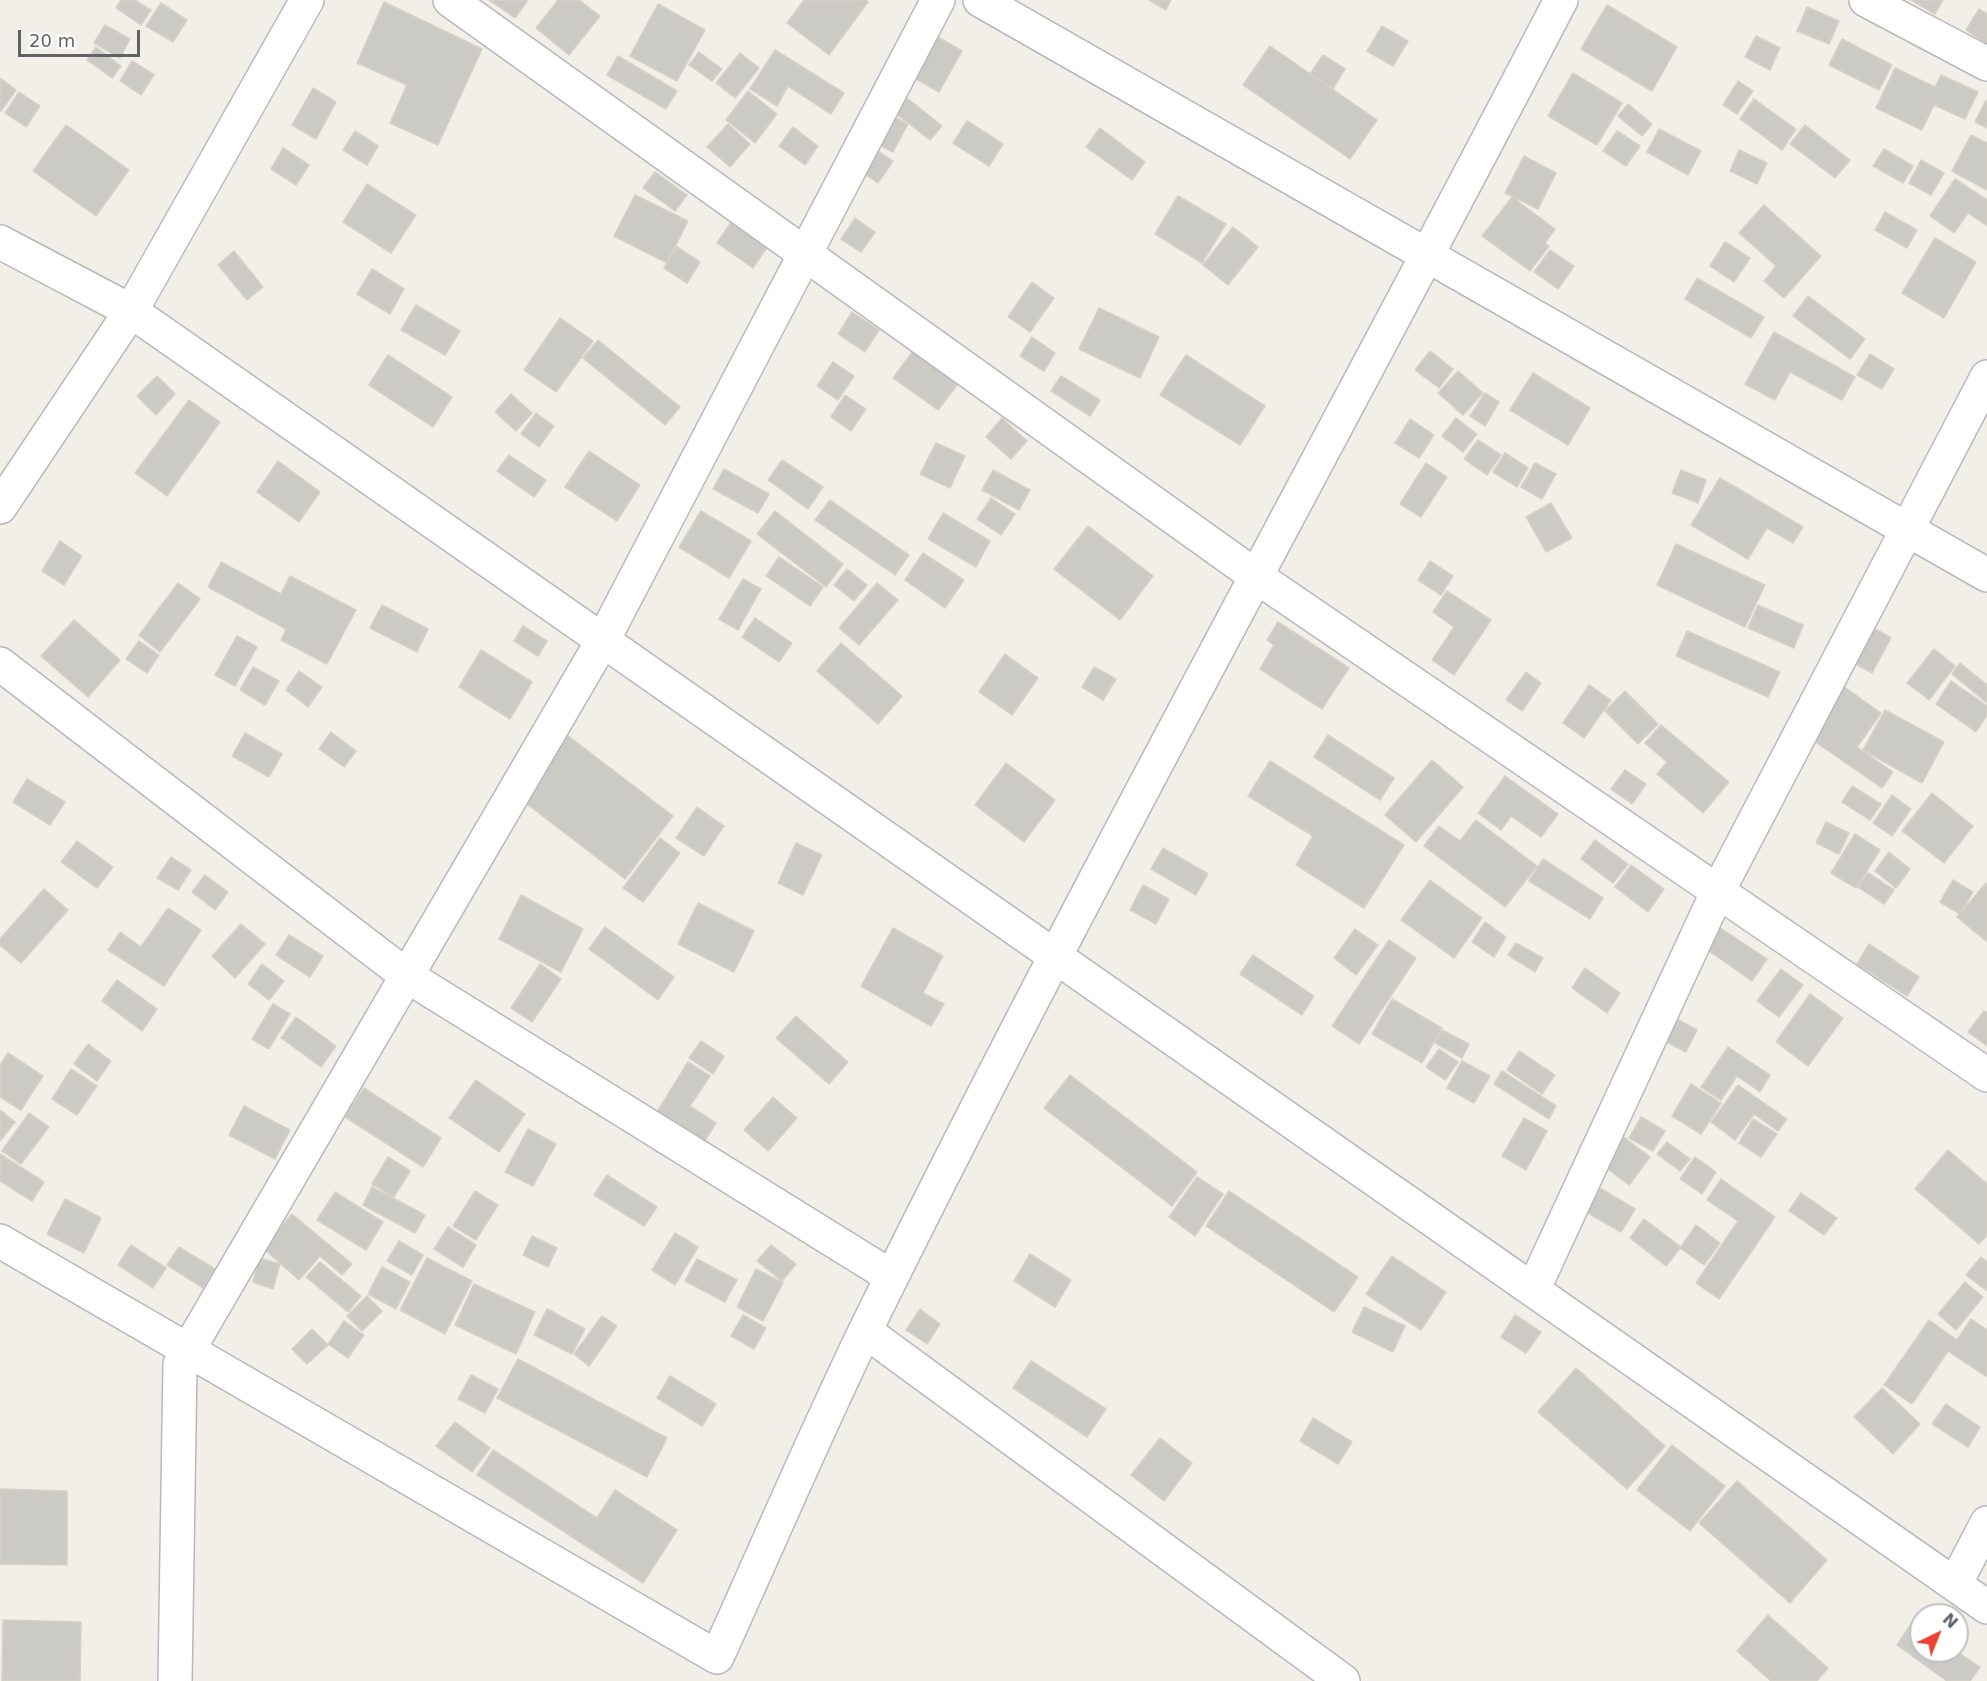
<!DOCTYPE html>
<html>
<head>
<meta charset="utf-8">
<style>
  body { margin:0 }
  #map { position:relative; width:1987px; height:1681px; overflow:hidden; background:#f1efe8; font-family:"DejaVu Sans",sans-serif }
  canvas { display:block }
  .north { position:absolute; left:1909px; top:1603px; width:60px; height:60px; box-sizing:border-box; background:#fff; border:2px solid #bfc1c3; border-radius:50%; rotate:43deg; font-size:16px; font-weight:700; line-height:24px; text-align:center; color:#5f6368 }
  .north::after { content:''; display:block; margin:auto; width:21px; height:27px; background:#ea4335; clip-path:polygon(50% 0,100% 100%,50% 72%,0 100%) }
  .scale { position:absolute; left:18px; top:30px; width:122px; height:27px; box-sizing:border-box; border:3px solid #5f6368; border-top:0; padding-left:8px; font-size:18px; line-height:21px; white-space:nowrap; color:#5f6368; -webkit-text-stroke:4px #fff; paint-order:stroke }
</style>
</head>
<body>
<div id="map">
<canvas width="1987" height="1681"></canvas>
<div class="north">N</div>
<div class="scale">20 m</div>
</div>
<script>
const c = document.querySelector('canvas').getContext('2d');
c.lineJoin = 'round';
function fill(path, color) {
  c.fillStyle = color;
  c.fill(path, 'evenodd');
}
function stroke(path, color, width, dash) {
  c.strokeStyle = color;
  c.lineWidth = width;
  c.lineCap = dash ? 'butt' : 'round';
  c.setLineDash(dash || []);
  c.stroke(path);
}
const building = new Path2D(`
  M121,0H135L151,10L141,25L116,8Z
  M489,0H528L515,18Z
  M558,0H579L600,16L569,55L536,28Z
  M804,0H866L868,2L829,55L787,23Z
  M1149,0H1171L1166,10Z
  M1911,0H1943L1935,14Z
  M384,2L482,49L438,145L390,123L407,85L357,63Z
  M161,3L187,20L173,42L146,26Z
  M658,4L705,30L677,81L630,56Z
  M1607,5L1677,47L1652,91L1581,49Z
  M1807,7L1839,21L1829,44L1797,31Z
  M1979,9L1987,14V44L1966,30Z
  M105,25L130,39L120,58L94,43Z
  M1382,26L1408,41L1393,66L1367,51Z
  M933,34L962,51L939,92L909,75Z
  M1756,36L1780,48L1770,70L1745,57Z
  M1842,39L1892,65L1879,90L1829,65Z
  M1270,46L1377,120L1350,159L1243,85Z
  M96,47L121,66L112,78L87,60Z
  M775,50L844,93L831,114L788,86L777,106L750,89Z
  M699,52L722,69L712,81L689,65Z
  M740,53L759,68L735,98L716,83Z
  M1323,55L1345,69L1333,89L1310,74Z
  M618,56L677,91L666,109L607,75Z
  M132,61L154,75L141,95L120,81Z
  M1895,68L1935,87L1941,75L1978,92L1965,119L1934,105L1922,130L1876,108Z
  M1573,73L1622,103L1597,145L1548,116Z
  M0,78L16,90L1,111L0,110Z
  M1738,81L1753,91L1737,114L1723,105Z
  M313,88L336,102L316,139L292,125Z
  M748,91L777,114L755,143L726,120Z
  M19,92L40,106L26,127L5,113Z
  M902,94L942,126L930,140L890,109Z
  M1754,99L1796,129L1782,150L1740,119Z
  M1986,100L1987,101V128L1975,122Z
  M1628,104L1652,124L1642,136L1618,116Z
  M886,113L908,124L893,152L871,141Z
  M967,121L1003,144L989,166L953,143Z
  M728,124L750,144L730,167L707,147Z
  M66,125L129,170L96,216L33,171Z
  M1805,125L1850,160L1835,178L1790,144Z
  M793,127L818,146L805,165L779,146Z
  M1100,128L1145,162L1132,180L1086,147Z
  M1659,129L1701,151L1688,175L1647,152Z
  M355,131L378,146L367,165L343,150Z
  M1617,131L1640,146L1626,166L1603,151Z
  M1971,135L1987,143V190L1952,171Z
  M872,147L893,161L878,183L857,169Z
  M283,148L309,165L296,185L271,169Z
  M1884,149L1913,166L1903,183L1873,166Z
  M1739,150L1767,163L1757,184L1730,171Z
  M1524,156L1556,173L1538,209L1505,193Z
  M1921,160L1944,173L1931,195L1909,183Z
  M655,172L687,195L675,211L643,188Z
  M1955,179L1987,200V226L1968,213L1954,233L1930,216Z
  M367,184L416,215L391,253L343,222Z
  M635,195L688,221L667,263L614,236Z
  M1178,196L1226,224L1202,263L1155,234Z
  M1512,197L1555,229L1545,243L1549,246L1530,271L1482,236Z
  M1764,205L1821,256L1784,298L1764,281L1776,266L1739,233Z
  M1885,212L1917,230L1907,248L1875,230Z
  M855,218L875,232L861,252L841,239Z
  M732,221L768,246L753,268L717,243Z
  M1233,227L1258,247L1228,285L1203,265Z
  M1935,238L1976,262L1944,318L1902,293Z
  M1725,242L1750,258L1734,282L1710,266Z
  M677,247L700,262L687,283L664,268Z
  M1550,250L1574,266L1558,289L1534,272Z
  M234,251L263,287L247,300L218,265Z
  M372,269L404,289L390,314L357,294Z
  M1697,278L1764,317L1751,338L1685,299Z
  M1032,282L1054,298L1030,332L1008,317Z
  M1808,296L1865,339L1850,359L1793,316Z
  M416,305L460,331L445,355L401,330Z
  M1099,308L1159,337L1140,378L1079,349Z
  M852,312L879,330L865,352L838,334Z
  M560,318L593,341L556,392L524,370Z
  M1774,332L1855,377L1842,400L1790,372L1775,400L1745,384Z
  M1032,337L1055,353L1044,371L1020,356Z
  M598,340L680,407L665,425L583,358Z
  M913,351L958,384L938,410L893,378Z
  M1430,351L1453,369L1439,388L1415,370Z
  M1870,354L1894,369L1882,389L1857,375Z
  M388,355L452,397L433,427L369,385Z
  M1186,355L1265,406L1240,445L1160,395Z
  M833,362L854,376L838,400L817,386Z
  M1458,371L1483,393L1463,415L1438,393Z
  M1533,373L1590,408L1568,445L1510,410Z
  M157,376L175,394L156,415L137,396Z
  M1061,376L1100,400L1090,416L1051,391Z
  M1485,393L1499,402L1485,426L1470,416Z
  M511,394L532,413L516,431L495,412Z
  M845,395L866,409L851,431L831,417Z
  M189,400L220,422L167,496L135,473Z
  M536,413L554,426L539,447L521,434Z
  M1002,418L1027,441L1011,459L986,437Z
  M1456,418L1477,434L1463,452L1442,436Z
  M1410,419L1434,435L1419,458L1395,443Z
  M1478,440L1501,455L1487,475L1464,459Z
  M936,443L965,456L950,488L920,474Z
  M589,451L640,485L617,521L565,487Z
  M1505,453L1528,468L1517,487L1493,472Z
  M509,455L546,480L534,497L497,471Z
  M782,460L823,487L808,509L768,480Z
  M278,461L320,492L299,522L257,492Z
  M1426,463L1447,477L1421,517L1400,504Z
  M1535,463L1556,474L1542,499L1521,487Z
  M724,469L769,494L758,513L713,489Z
  M993,470L1030,490L1019,510L982,490Z
  M1681,470L1706,480L1698,503L1672,493Z
  M1720,478L1803,527L1793,543L1767,528L1748,559L1691,525Z
  M991,498L1015,514L1001,535L977,519Z
  M830,500L909,555L895,575L815,520Z
  M1551,503L1572,538L1546,552L1526,517Z
  M701,511L751,541L729,578L679,547Z
  M775,511L843,564L826,587L757,534Z
  M943,513L990,541L976,567L928,539Z
  M1088,526L1153,576L1120,620L1054,569Z
  M60,541L82,556L64,585L42,571Z
  M1676,544L1765,585L1745,627L1657,585Z
  M923,553L964,580L945,608L905,580Z
  M779,557L823,587L810,606L766,576Z
  M1430,561L1453,576L1441,595L1418,580Z
  M221,562L281,594L290,576L356,610L327,664L281,640L286,629L208,587Z
  M847,569L867,585L854,601L834,585Z
  M743,579L761,589L738,630L719,619Z
  M178,583L200,599L160,652L139,635Z
  M877,583L898,600L859,645L839,628Z
  M1447,591L1491,620L1454,675L1432,660L1454,627L1433,612Z
  M382,605L428,629L417,652L370,628Z
  M1758,605L1803,625L1794,648L1748,628Z
  M755,618L792,643L779,662L742,637Z
  M74,620L120,660L88,697L41,656Z
  M1278,622L1349,668L1322,709L1260,669L1274,645L1267,640Z
  M1867,624L1891,638L1872,673L1847,659Z
  M523,626L547,641L538,656L514,641Z
  M1687,631L1780,672L1768,697L1676,656Z
  M237,636L257,647L235,686L215,675Z
  M139,641L159,655L147,673L126,659Z
  M841,643L902,696L878,724L817,671Z
  M1934,649L1955,666L1929,700L1907,683Z
  M481,650L532,682L510,719L459,687Z
  M1005,654L1038,678L1012,715L979,692Z
  M1960,663L1987,685V703L1952,674Z
  M253,667L279,681L265,705L240,690Z
  M1094,667L1116,679L1103,700L1082,687Z
  M299,671L322,687L308,707L286,690Z
  M1526,672L1541,683L1522,711L1506,700Z
  M1951,681L1987,706V715L1976,732L1936,704Z
  M1839,683L1881,713L1857,747L1893,772L1882,788L1804,734Z
  M1589,685L1611,700L1584,738L1563,723Z
  M1625,691L1658,724L1638,744L1605,711Z
  M1885,710L1944,742L1922,783L1863,750Z
  M1661,725L1729,782L1703,813L1657,774L1667,762L1645,743Z
  M331,732L356,751L344,767L319,749Z
  M245,733L282,754L269,777L232,756Z
  M567,735L673,816L625,879L519,798Z
  M1328,735L1394,778L1380,800L1314,757Z
  M1432,760L1463,787L1416,842L1385,815Z
  M1270,761L1404,845L1364,908L1296,865L1313,836L1248,796Z
  M1006,763L1055,800L1024,842L975,805Z
  M1625,770L1646,784L1632,804L1611,789Z
  M1505,776L1558,814L1541,837L1511,816L1501,830L1478,813Z
  M27,779L65,802L50,825L13,802Z
  M1852,786L1881,804L1870,820L1842,802Z
  M1932,793L1973,826L1944,863L1902,831Z
  M1892,795L1911,809L1892,836L1873,823Z
  M697,807L724,826L704,856L676,838Z
  M1476,820L1537,866L1505,907L1424,846L1439,826L1460,841Z
  M1826,822L1849,833L1839,854L1816,843Z
  M1855,834L1880,850L1856,888L1831,873Z
  M660,838L680,853L643,902L623,888Z
  M1595,840L1628,864L1613,883L1581,859Z
  M77,841L113,867L97,888L61,862Z
  M796,843L822,855L803,895L778,883Z
  M1163,848L1208,874L1196,895L1151,869Z
  M1889,852L1910,869L1896,888L1875,871Z
  M171,857L191,870L178,890L157,878Z
  M1543,859L1603,898L1590,919L1529,881Z
  M1631,865L1664,889L1648,912L1615,887Z
  M1868,873L1894,890L1884,904L1858,887Z
  M205,875L228,892L215,910L192,892Z
  M1430,880L1482,918L1454,958L1401,920Z
  M1953,880L1973,892L1960,914L1940,902Z
  M1986,883L1987,884V942L1957,917Z
  M1143,885L1169,899L1156,924L1130,910Z
  M44,889L68,910L21,963L0,945V939Z
  M521,895L583,929L561,972L499,939Z
  M698,903L754,931L734,972L678,944Z
  M168,908L201,930L164,986L108,950L120,932L141,947Z
  M1485,922L1506,937L1494,957L1472,942Z
  M1713,923L1767,959L1752,981L1699,944Z
  M241,924L265,944L235,978L212,956Z
  M605,927L674,977L658,1000L589,949Z
  M893,928L943,956L923,993L944,1004L931,1026L861,986Z
  M1355,929L1378,945L1356,975L1334,958Z
  M289,935L323,956L310,977L276,955Z
  M1389,940L1416,958L1359,1044L1332,1026Z
  M1516,943L1543,958L1535,972L1508,955Z
  M1869,944L1919,977L1907,996L1857,964Z
  M1253,955L1314,996L1302,1015L1240,974Z
  M262,964L284,981L269,1000L248,984Z
  M540,964L561,979L532,1022L511,1008Z
  M1585,968L1620,993L1607,1013L1572,988Z
  M1781,969L1803,985L1779,1017L1757,1001Z
  M117,980L157,1009L142,1031L102,1001Z
  M1810,994L1843,1018L1808,1066L1776,1042Z
  M1392,999L1442,1028L1422,1063L1372,1034Z
  M273,1004L290,1014L269,1049L252,1039Z
  M1984,1011L1987,1013V1046L1968,1032Z
  M1664,1012L1697,1030L1686,1052L1653,1035Z
  M796,1016L848,1062L829,1084L776,1038Z
  M296,1017L336,1046L321,1067L281,1038Z
  M1442,1030L1469,1044L1462,1058L1435,1043Z
  M701,1041L724,1056L713,1074L689,1058Z
  M88,1044L111,1061L97,1081L74,1064Z
  M1728,1047L1770,1075L1760,1092L1737,1076L1721,1100L1701,1087Z
  M1439,1049L1458,1062L1445,1080L1426,1067Z
  M1519,1051L1555,1075L1542,1094L1507,1070Z
  M8,1053L43,1076L21,1110L0,1097V1065Z
  M1462,1061L1490,1076L1474,1103L1447,1088Z
  M688,1062L710,1076L690,1106L716,1123L704,1142L657,1112Z
  M71,1069L97,1086L77,1115L52,1099Z
  M1502,1071L1556,1106L1549,1119L1494,1084Z
  M1070,1075L1197,1172L1172,1206L1044,1108Z
  M476,1080L525,1114L499,1152L449,1118Z
  M1691,1084L1721,1103L1701,1134L1672,1116Z
  M1738,1085L1787,1119L1778,1131L1754,1114L1735,1140L1711,1122Z
  M364,1088L441,1138L423,1167L345,1117Z
  M773,1097L797,1118L768,1151L744,1130Z
  M244,1106L290,1130L275,1159L229,1135Z
  M0,1110L15,1122L0,1141Z
  M29,1113L49,1127L21,1164L2,1151Z
  M1641,1117L1665,1131L1653,1151L1629,1138Z
  M1524,1118L1547,1131L1526,1170L1502,1156Z
  M1753,1119L1777,1134L1761,1157L1739,1143Z
  M1609,1126L1650,1157L1629,1185L1588,1154Z
  M528,1129L556,1144L533,1186L505,1172Z
  M1667,1142L1690,1159L1680,1171L1657,1154Z
  M1948,1150L1987,1184V1235L1979,1244L1915,1189Z
  M0,1154L44,1182L32,1201L0,1181Z
  M388,1157L410,1171L394,1197L372,1184Z
  M1695,1157L1716,1172L1702,1194L1680,1179Z
  M607,1175L657,1207L644,1226L594,1195Z
  M1578,1175L1635,1209L1621,1232L1564,1199Z
  M1197,1177L1223,1194L1195,1236L1169,1217Z
  M1721,1179L1775,1217L1719,1299L1696,1283L1738,1221L1707,1200Z
  M372,1187L425,1215L415,1233L363,1205Z
  M475,1191L498,1205L476,1240L453,1226Z
  M1229,1191L1358,1277L1334,1312L1206,1226Z
  M335,1192L383,1222L366,1250L317,1220Z
  M1801,1193L1837,1218L1824,1235L1789,1211Z
  M65,1199L101,1218L84,1253L47,1234Z
  M292,1214L352,1264L342,1275L320,1256L299,1280L263,1248Z
  M1644,1219L1681,1247L1666,1266L1630,1238Z
  M1696,1225L1720,1243L1704,1265L1680,1248Z
  M448,1227L476,1245L463,1267L434,1249Z
  M675,1233L698,1247L675,1285L652,1270Z
  M532,1236L557,1248L548,1267L523,1255Z
  M399,1241L423,1255L412,1275L387,1261Z
  M131,1245L166,1268L153,1288L118,1265Z
  M771,1245L796,1264L782,1281L757,1261Z
  M179,1247L215,1269L203,1288L167,1265Z
  M1030,1254L1071,1280L1055,1307L1014,1281Z
  M1392,1256L1446,1292L1421,1330L1366,1294Z
  M1981,1257L1987,1262V1291L1966,1275Z
  M259,1258L280,1264L273,1289L253,1282Z
  M427,1258L472,1281L445,1334L400,1310Z
  M697,1259L737,1280L725,1302L685,1281Z
  M320,1262L361,1296L348,1312L306,1277Z
  M382,1267L410,1282L396,1309L368,1294Z
  M756,1269L783,1283L763,1321L737,1307Z
  M1965,1282L1983,1297L1956,1330L1938,1314Z
  M474,1284L535,1312L516,1354L455,1325Z
  M367,1296L382,1311L362,1331L347,1316Z
  M1364,1307L1405,1326L1393,1352L1352,1332Z
  M547,1309L585,1329L572,1354L534,1335Z
  M920,1309L940,1324L927,1344L906,1330Z
  M743,1315L766,1328L754,1349L731,1336Z
  M1515,1315L1541,1332L1526,1353L1501,1337Z
  M602,1316L617,1326L589,1366L574,1354Z
  M1971,1319L1987,1330V1377L1948,1351L1912,1404L1884,1385L1929,1320L1957,1340Z
  M344,1321L364,1335L348,1358L328,1344Z
  M312,1329L328,1345L307,1364L292,1349Z
  M518,1359L667,1438L647,1477L497,1398Z
  M1031,1361L1106,1409L1087,1437L1013,1388Z
  M1576,1368L1665,1446L1627,1489L1538,1412Z
  M471,1375L498,1389L485,1413L458,1399Z
  M670,1376L716,1404L702,1426L657,1398Z
  M1882,1388L1920,1424L1893,1454L1854,1417Z
  M1946,1404L1980,1427L1968,1447L1932,1424Z
  M1313,1418L1352,1442L1338,1464L1300,1441Z
  M455,1422L490,1448L472,1472L436,1446Z
  M1160,1438L1192,1463L1164,1501L1131,1475Z
  M1672,1445L1725,1486L1690,1531L1637,1490Z
  M493,1450L597,1518L615,1490L677,1530L643,1583L477,1475Z
  M1737,1481L1827,1560L1790,1603L1699,1523Z
  M0,1489L67,1491V1565L0,1564Z
  M1768,1615L1828,1668L1817,1681H1771L1737,1651Z
  M3,1620L81,1622L80,1681H2Z
  M1913,1621L1921,1626V1651H1956L1980,1667L1970,1681H1947L1897,1645Z`);
fill(building, '#cccac5');
stroke(building, '#d6d1c6', 1.5);
const street = new Path2D(`
  M450,0L1257,577L1987,1075
  M980,0L1987,575
  M1866,0L1987,64
  M0,242L131,311L1987,1607
  M0,507L131,311
  M0,664L407,976L892,1277
  M0,1241L717,1657C767,1547 815,1434 868,1325C1088,878 1332,442 1561,0
  M1533,1290L1718,891L1987,377
  M865,1331L1343,1681
  M1955,1584L1987,1523
  M175,1681L180,1364L603,640L938,0`);
const secondary = new Path2D(`
  M131,311L307,0`);
stroke(street, '#b5b8bc', 36);
stroke(secondary, '#b6babf', 36);
stroke(street, '#fff', 33);
stroke(secondary, '#fff', 33);
</script>
</body>
</html>
